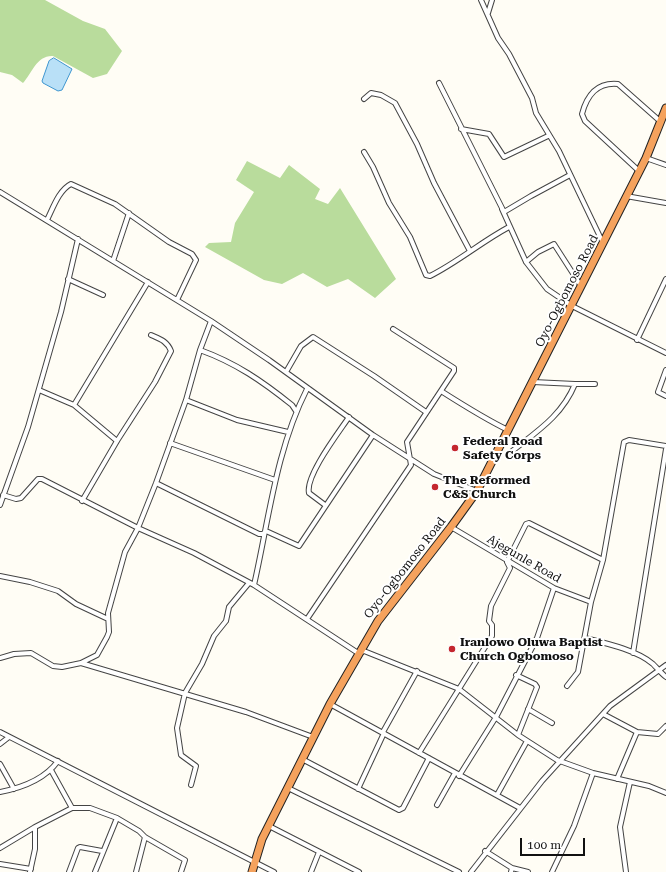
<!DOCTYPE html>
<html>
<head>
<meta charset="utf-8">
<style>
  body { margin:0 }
  #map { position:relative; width:666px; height:872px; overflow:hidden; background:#fffdf5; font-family:"Roboto Serif",serif }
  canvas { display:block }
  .scale { position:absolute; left:520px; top:838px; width:65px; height:18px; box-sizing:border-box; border:2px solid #111; border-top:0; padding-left:5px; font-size:12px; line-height:14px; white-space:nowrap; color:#111; -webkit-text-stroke:3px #fff; paint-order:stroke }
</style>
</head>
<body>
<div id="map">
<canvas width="666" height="872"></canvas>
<div class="scale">100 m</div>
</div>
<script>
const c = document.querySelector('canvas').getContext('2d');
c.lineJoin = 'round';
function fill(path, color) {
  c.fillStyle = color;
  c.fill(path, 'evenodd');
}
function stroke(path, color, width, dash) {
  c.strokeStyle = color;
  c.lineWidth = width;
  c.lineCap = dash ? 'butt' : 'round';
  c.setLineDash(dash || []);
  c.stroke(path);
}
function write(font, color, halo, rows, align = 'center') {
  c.font = font + ' "Roboto Serif",serif';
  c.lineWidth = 4;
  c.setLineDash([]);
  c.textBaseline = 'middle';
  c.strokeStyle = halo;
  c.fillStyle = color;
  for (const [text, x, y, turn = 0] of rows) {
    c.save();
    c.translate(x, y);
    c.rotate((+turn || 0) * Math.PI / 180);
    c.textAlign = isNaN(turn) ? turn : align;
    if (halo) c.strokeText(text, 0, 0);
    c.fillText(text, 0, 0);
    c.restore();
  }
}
fill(new Path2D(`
  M0,0H45L83,21L105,29L122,51L107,74L93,78L53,56C37,55 32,73 23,83L12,75L0,72Z
  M247,161L280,178L289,165L320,189L315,199L328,204L340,188L396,279L375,298L348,279L327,287L303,273L282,284L264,280L205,247L209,243L231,242L235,223L254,192L236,180Z`), '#b9dc9c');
const water = new Path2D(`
  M54,58L72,69L62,90L58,91L43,83L42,81L49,61Z`);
fill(water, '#b9e0f7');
stroke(water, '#3f96cf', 1);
const street = new Path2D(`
  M481,0L498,38L509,54L532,98L536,113L559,151L603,243
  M488,13L492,0
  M439,83L504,212L531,196L570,175
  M364,99L371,93L381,95L395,103L417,144L434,183L470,251
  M461,129L489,134L504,157L548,136
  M364,152L373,167L389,203L410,237L426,275L430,276C458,262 481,242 509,227
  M646,158L666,165
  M639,171L585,121L582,114C587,95 597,82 618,84L661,122
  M0,192L211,321L269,360L373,435L434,474L477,491
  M626,196L666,203
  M502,209L526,262L547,289L572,306L666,353
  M47,220C53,208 59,190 71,184L115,204L169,242L192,254L196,260L177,300
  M113,261L129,213
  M526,262L538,252L554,244L581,286
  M68,279L103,295
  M637,340L666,279
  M200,350C236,363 262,381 292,405L296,411
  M666,370L658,392L666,396
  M286,372L301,346L313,337L374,376L426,412
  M533,382L575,384
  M39,390L74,405L117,441
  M441,391C463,405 485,419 508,430
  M186,400L237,420L288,432
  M74,405L148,282
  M170,443L275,480
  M511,452C536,432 562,416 575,384H595
  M156,483L259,534H263L266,531L299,546L373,435
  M3,495L16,499L21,498L38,479H42L138,528L194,553L254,585L358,653L364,651L459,689L518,735L557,760L593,773L649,786L666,793
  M82,501L117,441L155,382L171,351C167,341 160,339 151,335
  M0,505L28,427L61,312L78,239
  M325,505L309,493C305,476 339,432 349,417
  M451,527L554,588L591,602
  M0,576L30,582L58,591L76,604L108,619
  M254,585C269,519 276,450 307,389
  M307,619L411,465L407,442L454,371V368L393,329
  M585,638C605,643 637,650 653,664C657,668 661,673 666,677
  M633,653L666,449
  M0,658L14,654L31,653L53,666L62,667L81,663L246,712L313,737
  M81,663L97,655L107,637L109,632L108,613L125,552L138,528L156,483L186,400L200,350L211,321
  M516,675L535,684L537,687L518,735
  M567,686L578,672L591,602L603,560L624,442L629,440L666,446
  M330,704L520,808
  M528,709L552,723
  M603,714L637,732L658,734L666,726
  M0,732L274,872
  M0,744L9,737
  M419,753L492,636V625L489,621L491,606L510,568L507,562L526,524L529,523L603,560
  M302,759L399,810L403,808L429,758
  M0,764L14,789
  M51,770L72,808
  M459,776L496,717L537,638L554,588
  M617,779L637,732
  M191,785L196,766L181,755L177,728L185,693L202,664L214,636L226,621L229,607L249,583
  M288,788L459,872
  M358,789L384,733L383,732L417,671
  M0,792C21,788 45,779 58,761
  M497,795L527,741
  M437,805L455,773
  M269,826L359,872
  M0,848L35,827L72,808H90L117,818L139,831L145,837L185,860L181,872
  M485,851L512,868L511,872
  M0,864L31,869
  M512,868L528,872
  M30,872L35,849V827
  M69,872L78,848L80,847L102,851
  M95,872L117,818
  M136,872L145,837
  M311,872L319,852
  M471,872L542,781L610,706L666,665
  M552,872L574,826L593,773
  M626,872L620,827L630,782`);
const highway = new Path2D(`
  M252,872L262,839L330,704L378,621L451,527L477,491L646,158L666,108`);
stroke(street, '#444', 6);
stroke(highway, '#222', 9);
stroke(street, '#fff', 4);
stroke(highway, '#f5a25d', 7);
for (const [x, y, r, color] of [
  [455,448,4,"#c4262e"],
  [435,487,4,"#c4262e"],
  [452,649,4,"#c4262e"]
]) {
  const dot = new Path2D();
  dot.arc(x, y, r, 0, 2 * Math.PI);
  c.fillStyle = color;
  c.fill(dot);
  stroke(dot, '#fff', 1.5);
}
write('12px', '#111', '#fff', [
  ["Oyo-Ogbomoso Road",567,291,-63],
  ["Ajegunle Road",524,559,30],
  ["Oyo-Ogbomoso Road",405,568,-52]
]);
write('bold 12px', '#111', '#fff', [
  ["Federal Road",463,441],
  ["Safety Corps",463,455],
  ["The Reformed",443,480],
  ["C&S Church",443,494],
  ["Iranlowo Oluwa Baptist",460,642],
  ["Church Ogbomoso",460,656]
], 'left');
</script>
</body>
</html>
